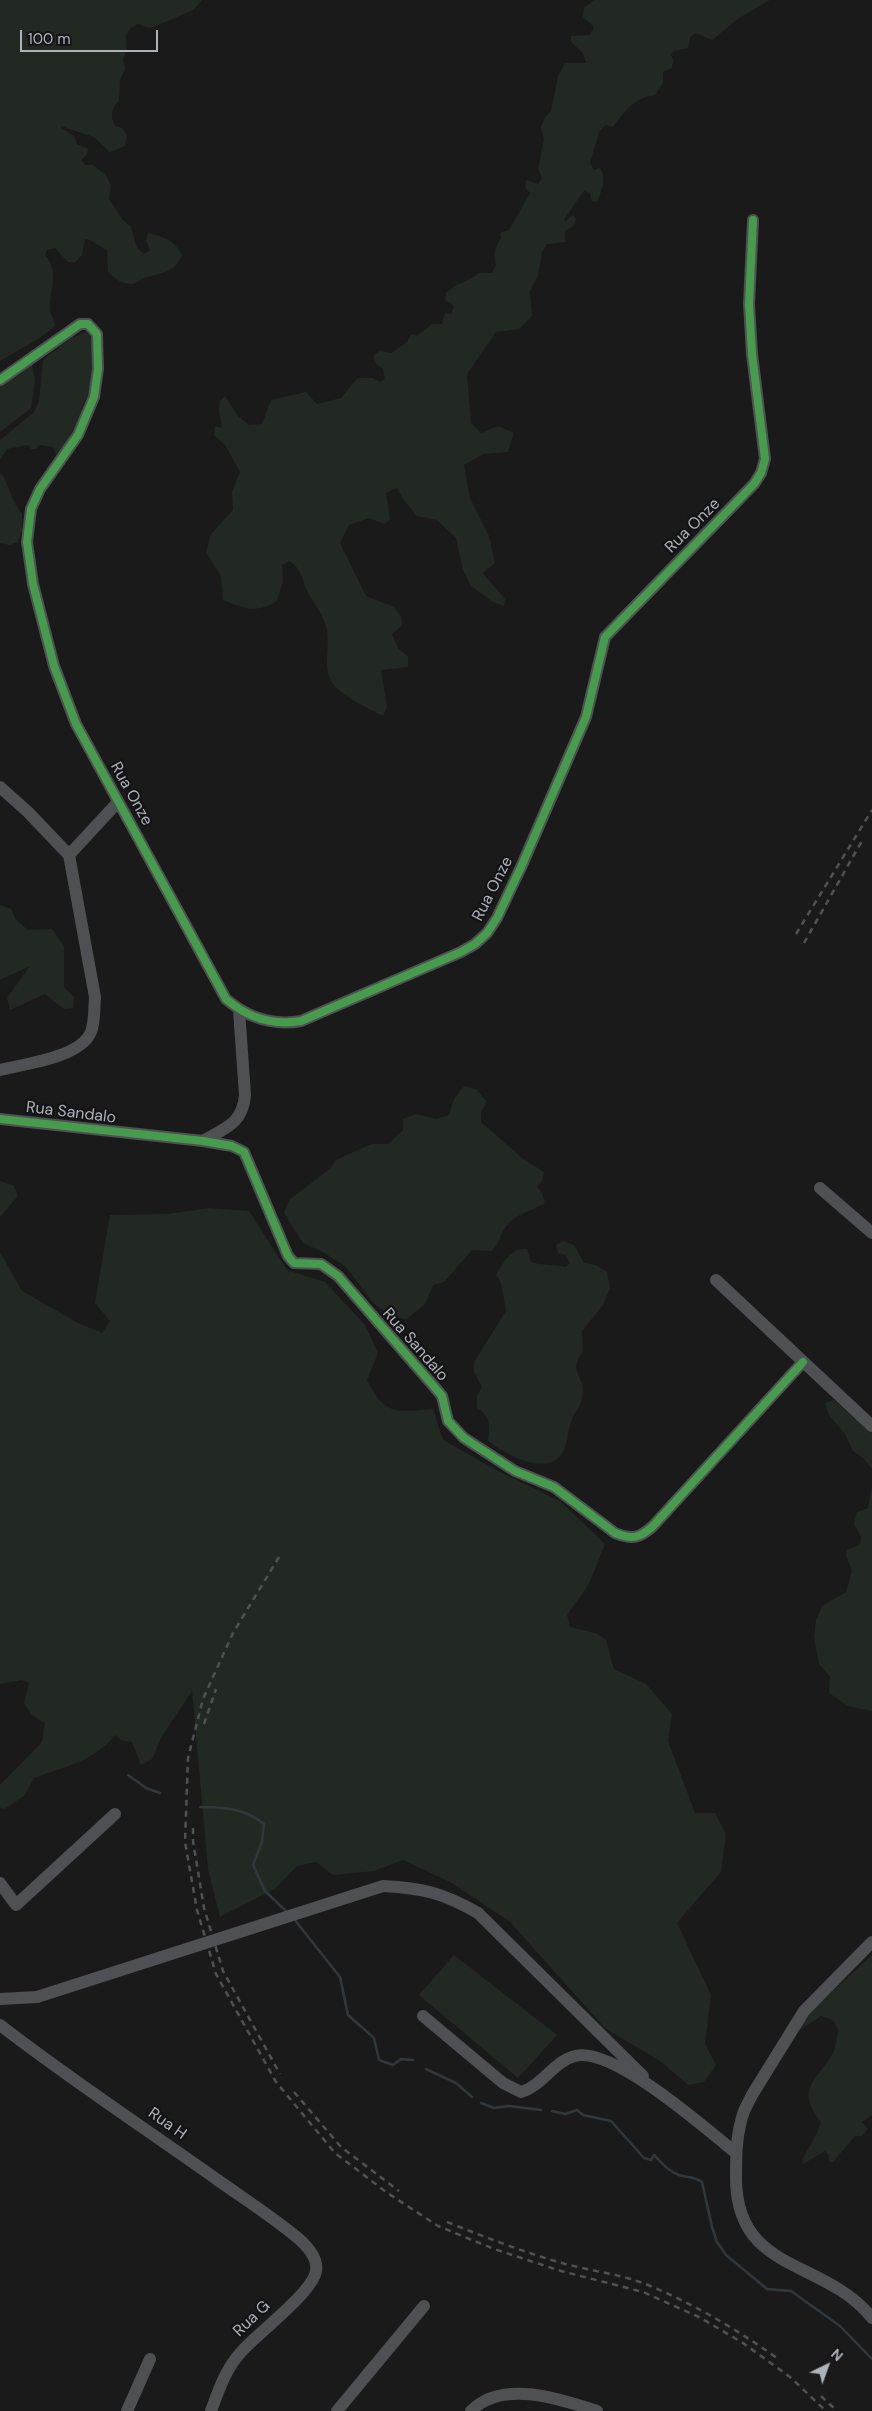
<!DOCTYPE html>
<html>
<head>
<meta charset="utf-8">
<style>
  body { margin:0 }
  #map { position:relative; width:872px; height:2411px; overflow:hidden; background:#1a1a1a; font-family:"DM Sans",sans-serif }
  canvas { display:block }
  .north { position:absolute; left:802px; top:2341px; width:50px; height:50px; -webkit-text-stroke:4px #141416; paint-order:stroke; rotate:42deg; font-size:14px; font-weight:700; line-height:20px; text-align:center; color:#adb2b9 }
  .north::after { content:''; display:block; margin:auto; width:18px; height:22px; background:#adb2b9; clip-path:polygon(50% 0,100% 100%,50% 72%,0 100%) }
  .scale { position:absolute; left:20px; top:30px; width:138px; height:22px; box-sizing:border-box; border:2px solid #adb2b9; border-top:0; padding-left:6px; font-size:15px; line-height:18px; white-space:nowrap; color:#adb2b9; -webkit-text-stroke:4px #141416; paint-order:stroke }
</style>
</head>
<body>
<div id="map">
<canvas width="872" height="2411"></canvas>
<div class="north">N</div>
<div class="scale">100 m</div>
</div>
<script>
const c = document.querySelector('canvas').getContext('2d');
c.lineJoin = 'round';
function fill(path, color) {
  c.fillStyle = color;
  c.fill(path, 'evenodd');
}
function stroke(path, color, width, dash) {
  c.strokeStyle = color;
  c.lineWidth = width;
  c.lineCap = dash ? 'butt' : 'round';
  c.setLineDash(dash || []);
  c.stroke(path);
}
function write(font, color, halo, rows, align = 'center') {
  c.font = font + ' "DM Sans",sans-serif';
  c.lineWidth = 4.5;
  c.setLineDash([]);
  c.textBaseline = 'middle';
  c.strokeStyle = halo;
  c.fillStyle = color;
  for (const [text, x, y, turn = 0] of rows) {
    c.save();
    c.translate(x, y);
    c.rotate((+turn || 0) * Math.PI / 180);
    c.textAlign = isNaN(turn) ? turn : align;
    if (halo) c.strokeText(text, 0, 0);
    c.fillText(text, 0, 0);
    c.restore();
  }
}
fill(new Path2D(`
  M0,0H202L193,10L161,24L150,28L138,24C116,35 133,43 123,59L125,69L120,80L119,101C111,108 110,117 115,126L122,128L127,136L125,146L110,152L94,137L61,126V128L74,136L77,144L88,149L87,154L81,160L85,165H93L105,174L111,185L109,199L123,220L131,227L137,248L144,254L150,250L146,241L148,233C164,237 174,240 182,255C174,273 164,272 147,277C142,278 137,283 133,284C123,285 114,278 108,272L107,250L90,240L85,239L82,255L75,262H68L55,248L47,250L45,255C60,271 49,291 50,311C51,316 55,320 55,326L41,337L0,361Z
  M594,0H770L739,18L712,40L696,33L690,37L688,48L674,51L671,55L673,60L672,68L663,72V83L655,95C634,98 625,110 613,127L606,125L599,132L590,163L594,170L600,168C607,178 601,191 598,201L592,202L590,193L584,191C576,200 572,210 564,219L565,222L573,215L576,219L573,226L565,231V242L547,244L542,252L538,275L530,291L532,316L519,329L496,332L467,374L471,423L481,433L498,426L514,433L508,452L483,454L464,465L470,498L489,536L495,563L483,573L505,599L504,606L493,602L471,586L463,570L456,538L437,520L417,516L403,499L397,488L386,493L390,520L384,524L369,518L349,525L340,543L366,596L394,607L401,616L402,625L392,634L398,648L408,657V667L381,670L387,707L383,716C368,708 349,700 337,688C319,672 332,646 326,626C321,611 315,605 308,593C302,580 302,568 289,561L282,565L283,582L277,601C257,614 243,608 223,600L221,576L206,552L211,534L233,510L232,492L240,472L225,445L214,435L215,426L222,428L219,411L220,401L225,396L238,416L249,425L262,424L271,400L306,392L317,404L341,398L358,378H373L380,382L385,379L383,369L376,364L373,356L380,351L391,353L407,342L411,334L417,336L432,324H442L445,313L451,314L454,306L445,300L446,293C459,281 466,284 478,273H492L496,265C493,254 495,247 501,238L500,233L509,230L530,193L525,187L526,180L538,184L542,178L538,169L544,139L541,127L545,117L551,111L558,76L565,63H586L583,53L571,42V36L590,35L594,27L583,17L584,8Z
  M86,332C102,345 93,392 82,406L83,413L60,453L56,455L53,447L39,445L36,449H31L28,445L7,449L0,460V440L34,412L39,401L43,360L71,338Z
  M32,364L35,381L31,408L0,432V383Z
  M0,474L4,477L15,504L22,514V531L18,542L10,545L0,543Z
  M0,905L11,909L16,920L28,930L52,929L64,946V987L74,997L73,1008L64,1009L45,994L10,1010L7,998L30,966L0,980Z
  M464,1086L476,1089L487,1102L481,1112V1122L522,1158L544,1172L543,1179L537,1187L542,1193L545,1203C532,1211 514,1214 505,1228C498,1238 502,1241 491,1251L472,1250L444,1282L433,1285L425,1304L407,1319L392,1317L374,1304L346,1267L325,1253L303,1243L284,1213L289,1200L330,1169L336,1160L371,1144H388L403,1130V1119L416,1114L436,1119L449,1115L454,1099Z
  M0,1181L14,1186L18,1196L0,1217Z
  M209,1208L249,1211L287,1270L325,1282L365,1325L378,1353L367,1380C385,1416 396,1412 433,1409L443,1440L498,1471L560,1501L605,1544L589,1584L567,1615L570,1627L598,1634L606,1640L614,1669L646,1684L672,1714L668,1741L695,1813H715L726,1834L721,1872L677,1923L711,1995L705,2044L716,2065L704,2082L688,2085L660,2061L606,2029L510,1922L452,1883L403,1860L374,1871L333,1875L316,1862L297,1866L276,1888L220,1917L208,1869L192,1691L162,1736L152,1759L141,1765L132,1742L121,1740L115,1735C95,1761 64,1767 34,1778L24,1796L4,1809L0,1808V1785L42,1742L45,1723L32,1715L24,1703L29,1683L22,1680L0,1684V1252L22,1291L78,1323L102,1333L110,1321L95,1303L110,1215L168,1214Z
  M563,1241L574,1245L584,1263L596,1265L607,1272L610,1288L603,1305L582,1331L583,1351C568,1372 583,1374 583,1390C582,1409 575,1409 571,1422C568,1432 567,1443 563,1452C548,1479 504,1453 488,1441C490,1426 491,1416 477,1408V1396L482,1387L474,1372V1362L506,1311L501,1283L496,1275C504,1262 510,1248 527,1249L531,1262C543,1266 553,1264 566,1267L570,1263L565,1255L558,1253L556,1245Z
  M834,1400L872,1433V1469L864,1459L853,1451L845,1434L829,1415L825,1403Z
  M872,1487V1711L848,1706L829,1693L830,1677L819,1664L814,1637L816,1620L822,1606L846,1592L852,1571L846,1556L847,1550L860,1545L861,1537L854,1524L857,1512L868,1508Z
  M454,1955L557,2035L518,2078L419,1995Z
  M872,1955V2115L862,2122L868,2129L862,2136H855L833,2162H829L828,2154L825,2151L803,2164L802,2160L816,2135L821,2122C795,2088 816,2082 833,2053C836,2047 837,2037 838,2030L833,2020L821,2016L800,2030L799,2025L812,2010Z`), '#222923');
stroke(new Path2D(`
  M128,1775L146,1788L160,1793
  M200,1807C224,1807 244,1808 264,1824L262,1842L253,1865L265,1891L287,1912
  M294,1919L340,1977L348,2015L374,2038L379,2060L393,2065L401,2059L413,2060
  M426,2069L456,2083L472,2097
  M481,2103L494,2108L509,2106L541,2110
  M552,2111L565,2114L577,2110L583,2115L611,2121L644,2158L651,2160L654,2155C662,2163 668,2171 679,2175C688,2178 694,2176 702,2182L712,2227L717,2242L726,2255L767,2289L791,2291L840,2326L872,2359`), '#30383d', 2.5);
stroke(new Path2D(`
  M0,380L80,324H88L97,334L98,369L94,397L78,435L40,489L31,509L27,542L33,584L54,666L76,724L226,999C248,1018 272,1026 301,1021L461,952L475,944L487,933L497,918L522,865L586,717L605,637L754,484L761,473L765,459L752,354L749,304L753,220
  M0,787L28,812L69,855L95,997C94,1009 95,1021 91,1032C80,1058 24,1064 0,1070
  M69,855L118,802
  M0,1119L203,1141L232,1146L244,1152L288,1256L294,1263L321,1264L338,1276L437,1390L442,1396L448,1421L464,1438L515,1471L554,1487L615,1533C632,1540 640,1538 653,1526L803,1362
  M203,1141C226,1128 243,1123 245,1095L239,1010
  M820,1188L872,1233
  M716,1280L872,1426
  M0,1883L16,1905L115,1814
  M478,1913L643,2076
  M872,1942L804,2011L752,2095L744,2111C736,2134 736,2156 736,2179C737,2274 824,2258 872,2318
  M0,1999L37,1997
  M423,2016L503,2083L521,2092C542,2086 554,2061 575,2056C613,2046 706,2129 736,2153
  M0,2025C71,2080 146,2129 219,2181C246,2200 274,2218 299,2239C308,2247 318,2259 316,2271C313,2292 258,2333 242,2351C226,2368 219,2389 211,2411
  M127,2411L150,2359
  M337,2411L424,2306
  M471,2411C502,2379 560,2399 597,2411`), '#4f5053', 12);
stroke(new Path2D(`
  M796,934L872,810
  M804,943L863,839
  M279,1557L233,1633L203,1699L188,1758L185,1842L197,1910L216,1974L276,2082L335,2153L386,2192L438,2226L494,2249L561,2271L643,2292L699,2317L743,2343L790,2377L826,2411
  M204,1724L216,1689
  M193,1828V1841L204,1908L223,1971L280,2074
  M294,2092L341,2147L399,2191
  M447,2222C485,2237 523,2252 562,2263C590,2271 621,2274 648,2285C694,2304 736,2329 777,2358
  M821,2396L837,2411`), '#505153', 2.5, [6, 5]);
stroke(new Path2D(`
  M37,1997L383,1886C423,1888 443,1893 478,1913`), '#4f5053', 12);
stroke(new Path2D(`
  M0,380L80,324H88L97,334L98,369L94,397L78,435L40,489L31,509L27,542L33,584L54,666L76,724L226,999C248,1018 272,1026 301,1021L461,952L475,944L487,933L497,918L522,865L586,717L605,637L754,484L761,473L765,459L752,354L749,304L753,220
  M0,1119L203,1141L232,1146L244,1152L288,1256L294,1263L321,1264L338,1276L437,1390L442,1396L448,1421L464,1438L515,1471L554,1487L615,1533C632,1540 640,1538 653,1526L803,1362`), '#469c4c', 8);
write('16px', '#adb2b9', '#141416', [
  ["Rua Onze",693,526,-45],
  ["Rua Onze",131,794,61],
  ["Rua Onze",493,889,-63],
  ["Rua Sandalo",71,1113,7],
  ["Rua Sandalo",415,1345,49],
  ["Rua H",167,2124,35],
  ["Rua G",252,2319,-44]
]);
</script>
</body>
</html>
